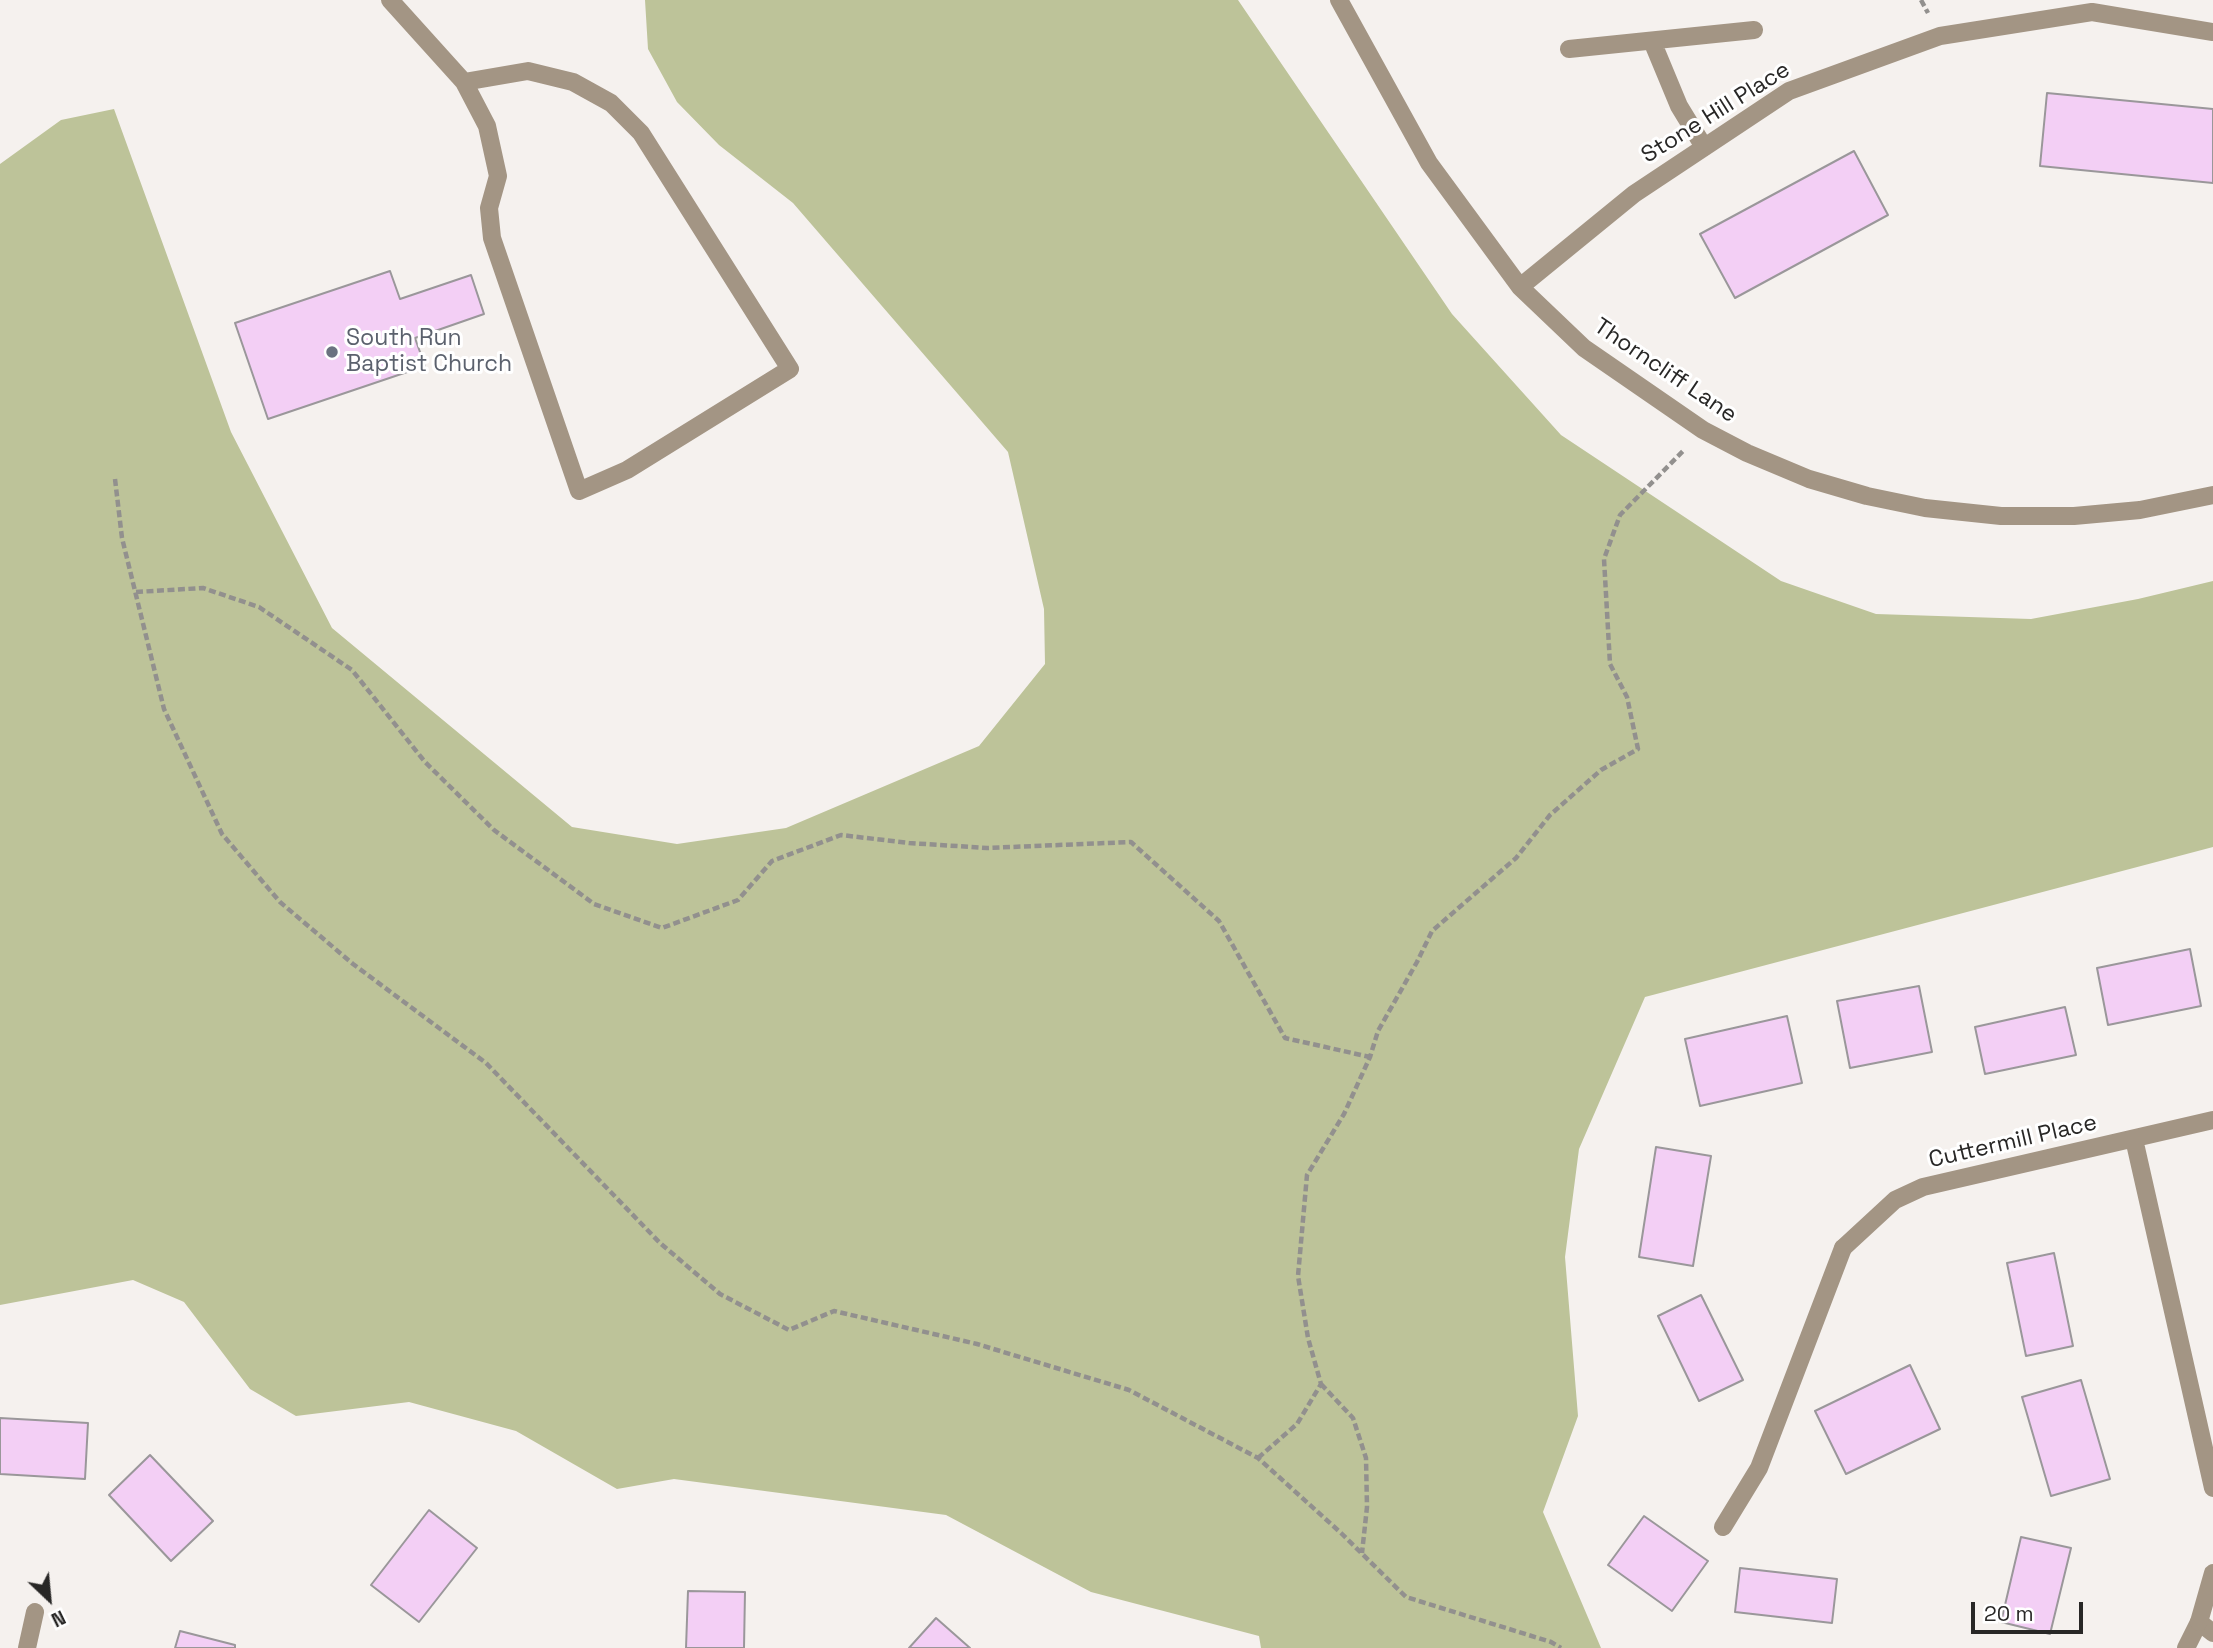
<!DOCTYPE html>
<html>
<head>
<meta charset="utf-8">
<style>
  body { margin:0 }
  #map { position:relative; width:2213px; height:1648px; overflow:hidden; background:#f5f1ee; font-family:"Space Grotesk",sans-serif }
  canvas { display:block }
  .north { position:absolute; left:14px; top:1564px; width:70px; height:70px; -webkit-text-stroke:5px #fff; paint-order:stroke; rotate:154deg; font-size:19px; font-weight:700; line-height:28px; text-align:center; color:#282726 }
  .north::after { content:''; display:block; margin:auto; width:24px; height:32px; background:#282726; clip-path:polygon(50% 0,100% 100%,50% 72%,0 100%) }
  .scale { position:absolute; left:1971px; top:1602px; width:112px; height:32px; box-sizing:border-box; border:4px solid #282726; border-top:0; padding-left:9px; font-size:21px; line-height:24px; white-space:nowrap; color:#282726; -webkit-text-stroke:5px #fff; paint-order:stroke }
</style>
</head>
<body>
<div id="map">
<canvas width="2213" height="1648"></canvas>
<div class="north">N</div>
<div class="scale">20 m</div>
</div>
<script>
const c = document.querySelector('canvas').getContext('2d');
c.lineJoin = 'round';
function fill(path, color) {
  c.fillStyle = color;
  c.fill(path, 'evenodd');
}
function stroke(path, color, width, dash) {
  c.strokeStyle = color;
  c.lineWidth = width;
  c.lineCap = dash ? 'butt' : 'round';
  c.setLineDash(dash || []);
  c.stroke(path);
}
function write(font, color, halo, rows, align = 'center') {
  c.font = font + ' "Space Grotesk",sans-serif';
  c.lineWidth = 6;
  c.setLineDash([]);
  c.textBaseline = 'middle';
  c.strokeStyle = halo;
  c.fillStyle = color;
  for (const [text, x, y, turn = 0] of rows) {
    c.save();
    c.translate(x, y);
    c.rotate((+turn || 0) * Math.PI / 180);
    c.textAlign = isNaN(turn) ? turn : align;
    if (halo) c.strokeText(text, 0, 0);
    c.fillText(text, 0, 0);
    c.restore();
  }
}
fill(new Path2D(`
  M645,0H1238L1452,314L1561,435L1781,581L1876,614L2031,619L2138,599L2213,581V847L1645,997L1579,1149L1565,1257L1578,1416L1543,1512L1601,1648H1261L1259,1636L1091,1592L946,1515L674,1479L617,1489L516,1431L409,1402L296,1416L250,1389L184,1302L133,1280L0,1305V164L61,120L114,109L231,432L332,628L572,827L677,844L786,828L979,746L1045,664L1044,609L1008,452L793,203L719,145L677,102L648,49Z`), '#bdc399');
const building = new Path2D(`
  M2047,93L2213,109V183L2040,166Z
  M1854,151L1888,215L1735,298L1700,234Z
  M390,271L400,299L471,275L484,314L415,338L425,366L268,419L235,323Z
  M2190,949L2201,1006L2108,1025L2097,968Z
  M1919,986L1932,1052L1850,1068L1837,1001Z
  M2065,1007L2076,1055L1985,1074L1975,1027Z
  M1787,1016L1802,1083L1700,1106L1685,1039Z
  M1656,1147L1711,1156L1693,1266L1639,1257Z
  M2054,1253L2073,1346L2026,1356L2007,1263Z
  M1701,1295L1743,1380L1699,1401L1658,1316Z
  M1910,1365L1940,1429L1846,1474L1815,1411Z
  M2081,1380L2110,1479L2051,1496L2022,1397Z
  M0,1418L88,1423L85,1479L0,1474Z
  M150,1455L213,1521L171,1561L109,1495Z
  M429,1510L477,1548L419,1622L371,1585Z
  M1644,1516L1708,1561L1672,1611L1608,1565Z
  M2021,1537L2071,1548L2050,1634L2001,1622Z
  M1740,1568L1837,1579L1832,1623L1735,1612Z
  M688,1591L745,1592L744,1648H686Z
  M936,1618L970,1648H909Z
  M180,1631L235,1645V1648H175Z`);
fill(building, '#f3cff5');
stroke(building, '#9a979a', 2);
stroke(new Path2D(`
  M1921,0L1928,13
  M115,479L122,538L164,709L222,834L280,902L353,964L486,1063L660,1243L720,1294L789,1330L834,1311L977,1344L1129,1390L1258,1458L1341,1533L1406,1597L1551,1642L1561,1648
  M136,592L203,588L259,607L352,670L425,762L494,830L594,904L662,928L738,900L772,861L841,835L909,843L987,848L1131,842L1219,921L1285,1038L1370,1057
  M1321,1384L1353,1418L1366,1458L1367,1507L1362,1553
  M1258,1458L1297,1424L1321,1384L1308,1338L1298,1276L1307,1175L1344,1114L1370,1057L1378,1031L1417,962L1432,931L1516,858L1550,815L1601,770L1638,749L1627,697L1610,664L1604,559L1620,515L1685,449`), '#92908e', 4.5, [7, 3.5]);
stroke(new Path2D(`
  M390,0L464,82L487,126L498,176L489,208L492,238L579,491L627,470L790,369L641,133L611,103L573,82L528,71L464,82
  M1652,41L1679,106L1704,147
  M1569,49L1754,30
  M1723,1527L1759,1468L1843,1248
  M2186,1648L2199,1622L2213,1633`), '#a39584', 18);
stroke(new Path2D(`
  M1339,0L1429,163L1520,287L1584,348L1703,430L1747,453L1809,479L1867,496L1925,508L2001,516H2074L2140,510L2213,495
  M1520,287L1634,194L1789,91L1940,36L2092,12L2213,32
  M2134,1139L2213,1488
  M1843,1248L1895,1200L1923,1187L2213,1120
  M2199,1622L2213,1573
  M27,1648L35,1612`), '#a39584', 18);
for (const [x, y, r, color] of [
  [332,352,7,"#6b7280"]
]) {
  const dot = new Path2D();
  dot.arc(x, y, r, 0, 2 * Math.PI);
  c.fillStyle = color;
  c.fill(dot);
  stroke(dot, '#fff', 2.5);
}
write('23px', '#282726', '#fff', [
  ["Stone Hill Place",1716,113,-32],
  ["Thorncliff Lane",1665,371,34],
  ["Cuttermill Place",2013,1142,-13]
]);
write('23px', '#5b616d', '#fff', [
  ["South Run",346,339],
  ["Baptist Church",346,365]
], 'left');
</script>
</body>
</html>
